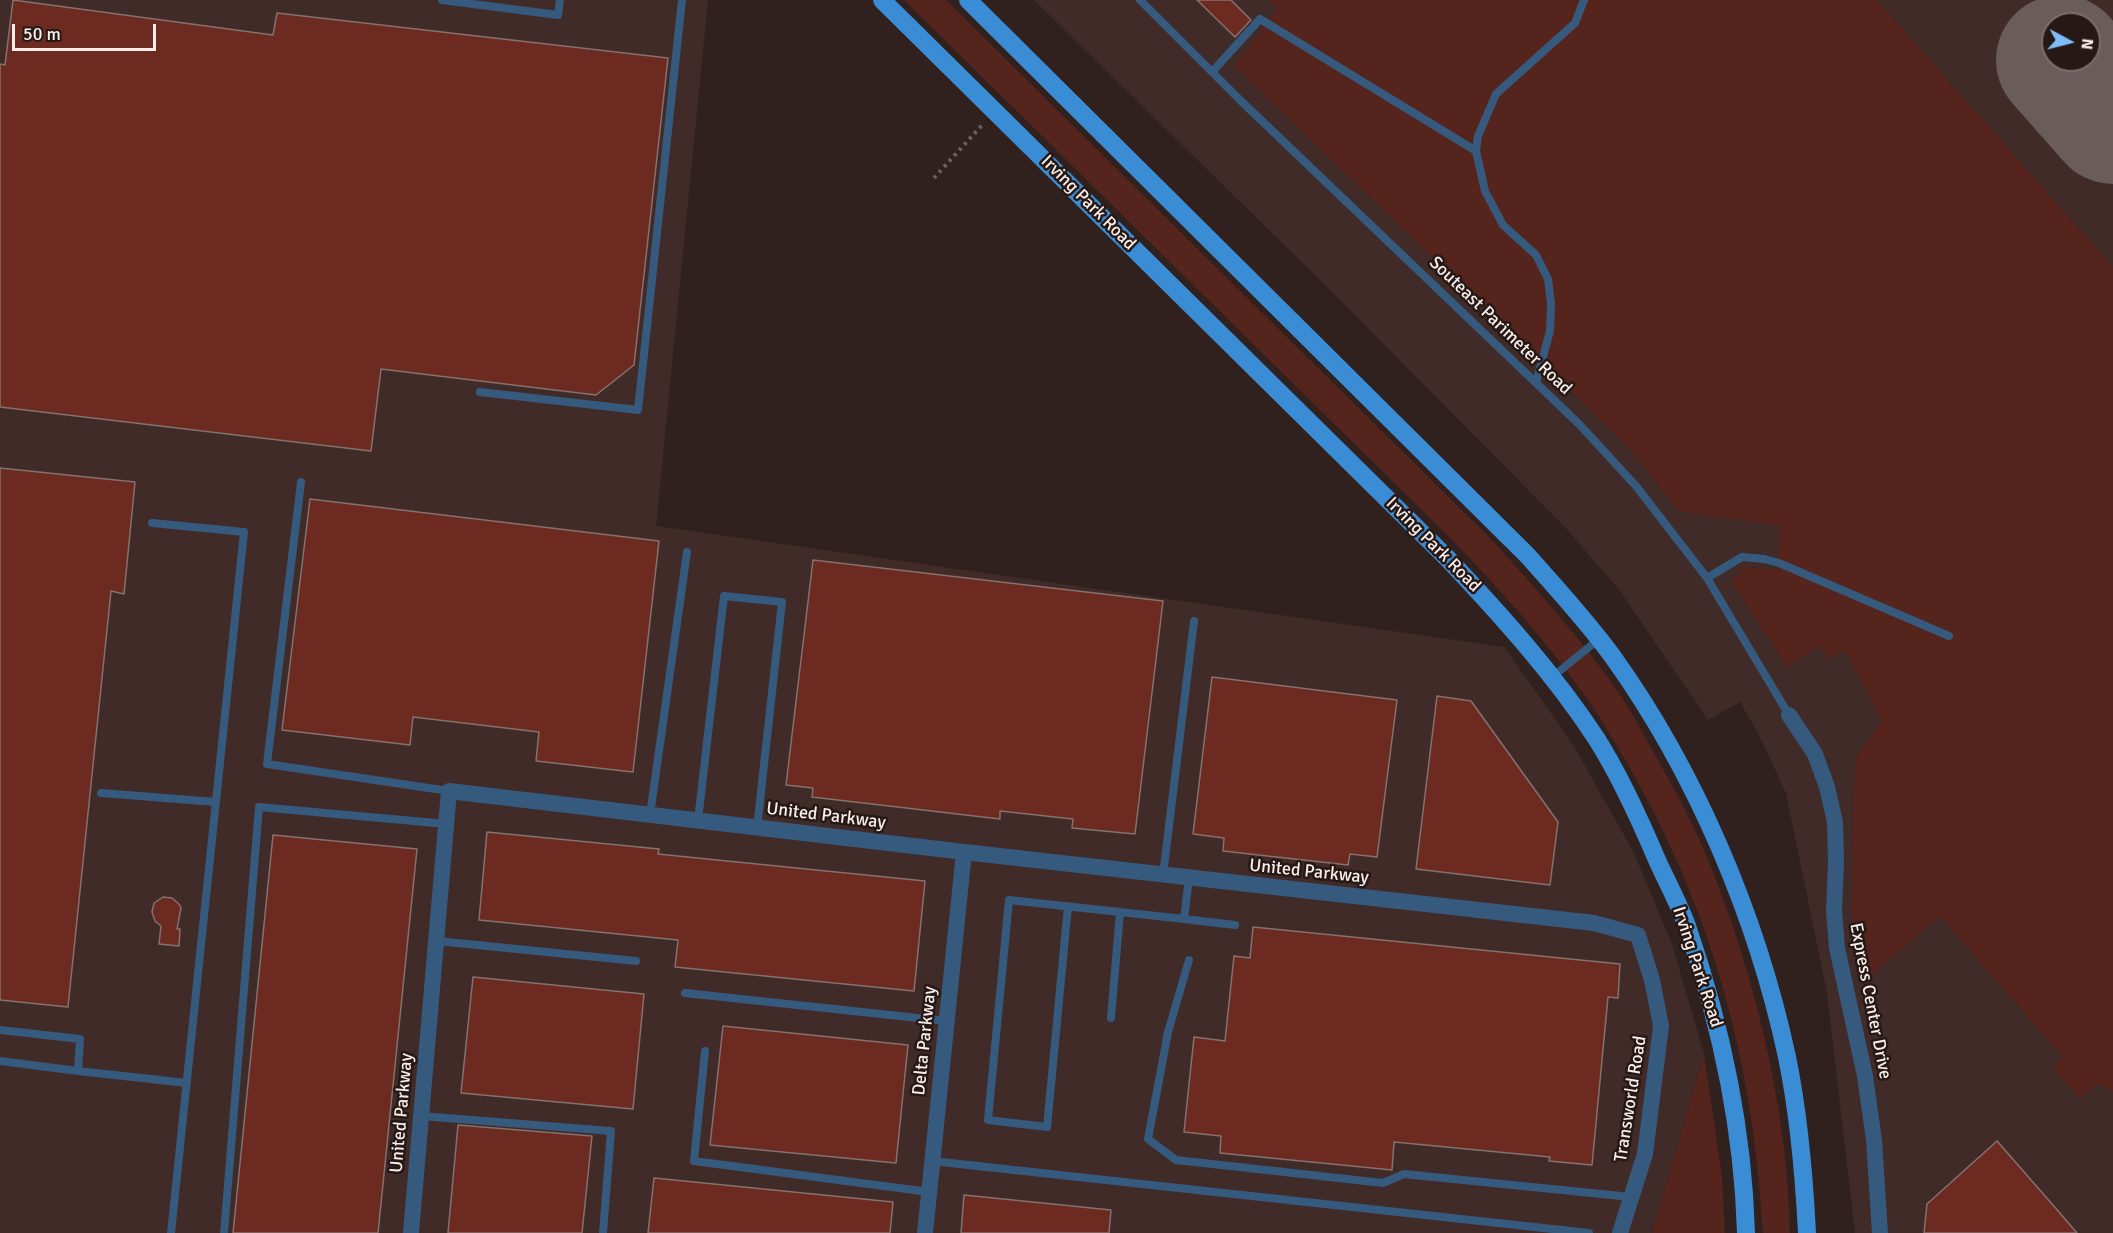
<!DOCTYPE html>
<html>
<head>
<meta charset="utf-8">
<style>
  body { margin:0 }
  #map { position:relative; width:2113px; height:1233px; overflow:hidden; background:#30211f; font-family:Signika,sans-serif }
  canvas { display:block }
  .north { position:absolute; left:2041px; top:12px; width:60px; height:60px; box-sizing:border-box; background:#261815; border:2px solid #7a6d6b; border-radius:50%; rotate:97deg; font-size:16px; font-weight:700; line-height:24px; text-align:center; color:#f7edeb }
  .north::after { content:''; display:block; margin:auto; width:21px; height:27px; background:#7ebdf9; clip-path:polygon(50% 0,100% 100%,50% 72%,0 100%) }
  .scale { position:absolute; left:12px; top:24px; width:144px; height:27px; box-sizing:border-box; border:3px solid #f7edeb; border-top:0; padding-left:8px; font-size:18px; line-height:21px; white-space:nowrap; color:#f7edeb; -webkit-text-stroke:4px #261815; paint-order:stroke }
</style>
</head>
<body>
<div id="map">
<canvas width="2113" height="1233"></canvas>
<div class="north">N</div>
<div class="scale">50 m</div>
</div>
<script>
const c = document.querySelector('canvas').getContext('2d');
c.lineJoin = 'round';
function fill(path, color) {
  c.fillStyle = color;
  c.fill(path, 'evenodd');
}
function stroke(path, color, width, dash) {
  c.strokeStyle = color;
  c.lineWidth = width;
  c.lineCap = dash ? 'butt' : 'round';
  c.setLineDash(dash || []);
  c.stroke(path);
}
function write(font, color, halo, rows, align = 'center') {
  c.font = font + ' Signika,sans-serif';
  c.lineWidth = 5;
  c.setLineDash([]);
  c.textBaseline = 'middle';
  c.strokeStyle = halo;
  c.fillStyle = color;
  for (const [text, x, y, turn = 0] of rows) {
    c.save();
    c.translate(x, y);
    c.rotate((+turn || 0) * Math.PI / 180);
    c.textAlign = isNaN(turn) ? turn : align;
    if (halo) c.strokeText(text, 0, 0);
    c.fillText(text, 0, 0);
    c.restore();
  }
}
fill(new Path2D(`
  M0,0H708L656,526L1504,647L1572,743L1633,851L1672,944L1704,1054L1652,1233H0Z
  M1034,0H2113V1233H1855L1827,993L1786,793L1760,737L1740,702L1708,720L1620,591L1565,527L1317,277ZM2053,24H2089V60H2053Z`), '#402b28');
fill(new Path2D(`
  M904,0H946L1489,537C1533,585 1576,633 1614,686C1630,708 1643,733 1656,757C1672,784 1687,812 1700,841C1751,958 1788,1106 1790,1233H1763C1753,1062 1713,912 1627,763C1612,738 1598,713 1581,690C1542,636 1498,587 1451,539Z
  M1269,0H1877L2113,267V1093L2107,1087L2097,1084L2080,1098L2052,1067L2063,1057L1940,916L1862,983L1852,934L1853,804L1856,757L1882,721L1845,651L1828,659L1821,646L1787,667L1732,583L1742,566L1777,570L1780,526L1679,511L1624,442L1234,66L1277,9Z
  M1704,1054L1722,1176L1725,1233H1652Z`), '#55241c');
stroke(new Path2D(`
  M2061,60L2113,119`), '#6a5c5a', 130);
const building = new Path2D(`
  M13,0L273,35L277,13L668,58L634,365L596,395L381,369L371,451L0,407V64L5,65Z
  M1197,0H1231L1251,20L1235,37Z
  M0,468L135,482L124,594L111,591L68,1007L0,1000Z
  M310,499L659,541L633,772L536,761L539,732L413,717L410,745L282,730Z
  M813,560L1163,601L1135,834L1072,828L1073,819L1000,811V819L812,797L813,788L786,785Z
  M1212,677L1397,700L1377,857L1350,854L1348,865L1223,851L1224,838L1193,834Z
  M1437,696L1471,701L1558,822L1550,885L1416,869Z
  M487,832L659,849L658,854L925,881L914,991L675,967L678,940L479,920Z
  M273,835L417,849L378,1233H233Z
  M163,897L172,898L179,904L181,908L177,929H180L179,946L159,944L161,926L155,921L152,912L154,903Z
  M1253,927L1620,964L1618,998L1608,997L1592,1165L1549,1161L1550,1157L1394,1142L1392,1170L1372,1168L1220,1153L1221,1136L1184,1132L1194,1037L1225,1041L1234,956L1250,958Z
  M473,977L644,994L633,1109L461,1093Z
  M723,1026L908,1045L896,1163L710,1145Z
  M458,1125L592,1136L582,1233H448Z
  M1997,1141L2059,1212L2077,1233H1924L1927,1204Z
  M654,1178L893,1202L890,1233H648Z
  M964,1195L1111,1210L1109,1233H961Z`);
fill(building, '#6d2a20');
stroke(building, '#84726f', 1.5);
stroke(new Path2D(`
  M934,178L984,123`), '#6d605e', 4, [3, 4.5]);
stroke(new Path2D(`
  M442,0L558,15L560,0
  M1140,0L1240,100L1579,424L1636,486L1707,578L1789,715
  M1212,72L1260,19L1476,151
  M1536,383L1550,331L1551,304L1548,279L1536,255L1503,225L1485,191L1476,151L1478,136L1496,94L1575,23L1584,0
  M480,392L638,410L682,0
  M301,482L267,764L449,791
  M152,523L244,532L171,1233
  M1707,578L1742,557L1764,559L1779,563L1949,636
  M1551,678L1599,639
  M101,793L216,802
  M650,815L687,552
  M698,820L724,596L782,602L757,828
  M1163,875L1194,621
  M1068,906L1047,1127L988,1120L1009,900L1184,919L1189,878
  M1184,919L1235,925
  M437,941L636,961
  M1189,960L1168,1032L1148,1139L1176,1160L1383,1183L1404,1174L1631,1197
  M685,993L946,1021
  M1111,1018L1120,912
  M0,1030L80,1039L78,1071L0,1061
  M705,1051L694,1161L929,1192
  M78,1071L187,1083
  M421,1116L611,1131L603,1233
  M932,1161L1589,1233
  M224,1233L259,807L447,824`), '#355a7d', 8);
stroke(new Path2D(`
  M1789,715L1815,754L1827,787L1835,822L1836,862L1834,911L1837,948L1865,1076L1874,1140L1880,1233
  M411,1233L449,791L964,852L1594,923L1638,935L1652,980L1661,1026L1645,1154L1620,1233
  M925,1233L964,852`), '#355a7d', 16);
stroke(new Path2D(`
  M882,0L1448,559C1501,615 1554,674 1596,738C1619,774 1640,820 1657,860C1667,882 1679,904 1687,926C1721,1025 1743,1128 1746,1233
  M968,0L1528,556C1557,589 1587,621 1613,657C1696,773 1757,917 1787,1057C1799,1115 1804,1174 1807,1233`), '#3a8cd4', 18);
write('18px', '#f7edeb', '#261815', [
  ["Irving Park Road",1088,203,45],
  ["Souteast Parimeter Road",1500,326,44],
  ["Irving Park Road",1433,545,45],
  ["United Parkway",826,816,7],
  ["United Parkway",1309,872,6],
  ["Irving Park Road",1697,967,72],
  ["Express Center Drive",1870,1001,79],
  ["Delta Parkway",925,1041,-84],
  ["Transworld Road",1631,1099,-81],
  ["United Parkway",402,1113,-85]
]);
</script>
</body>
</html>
